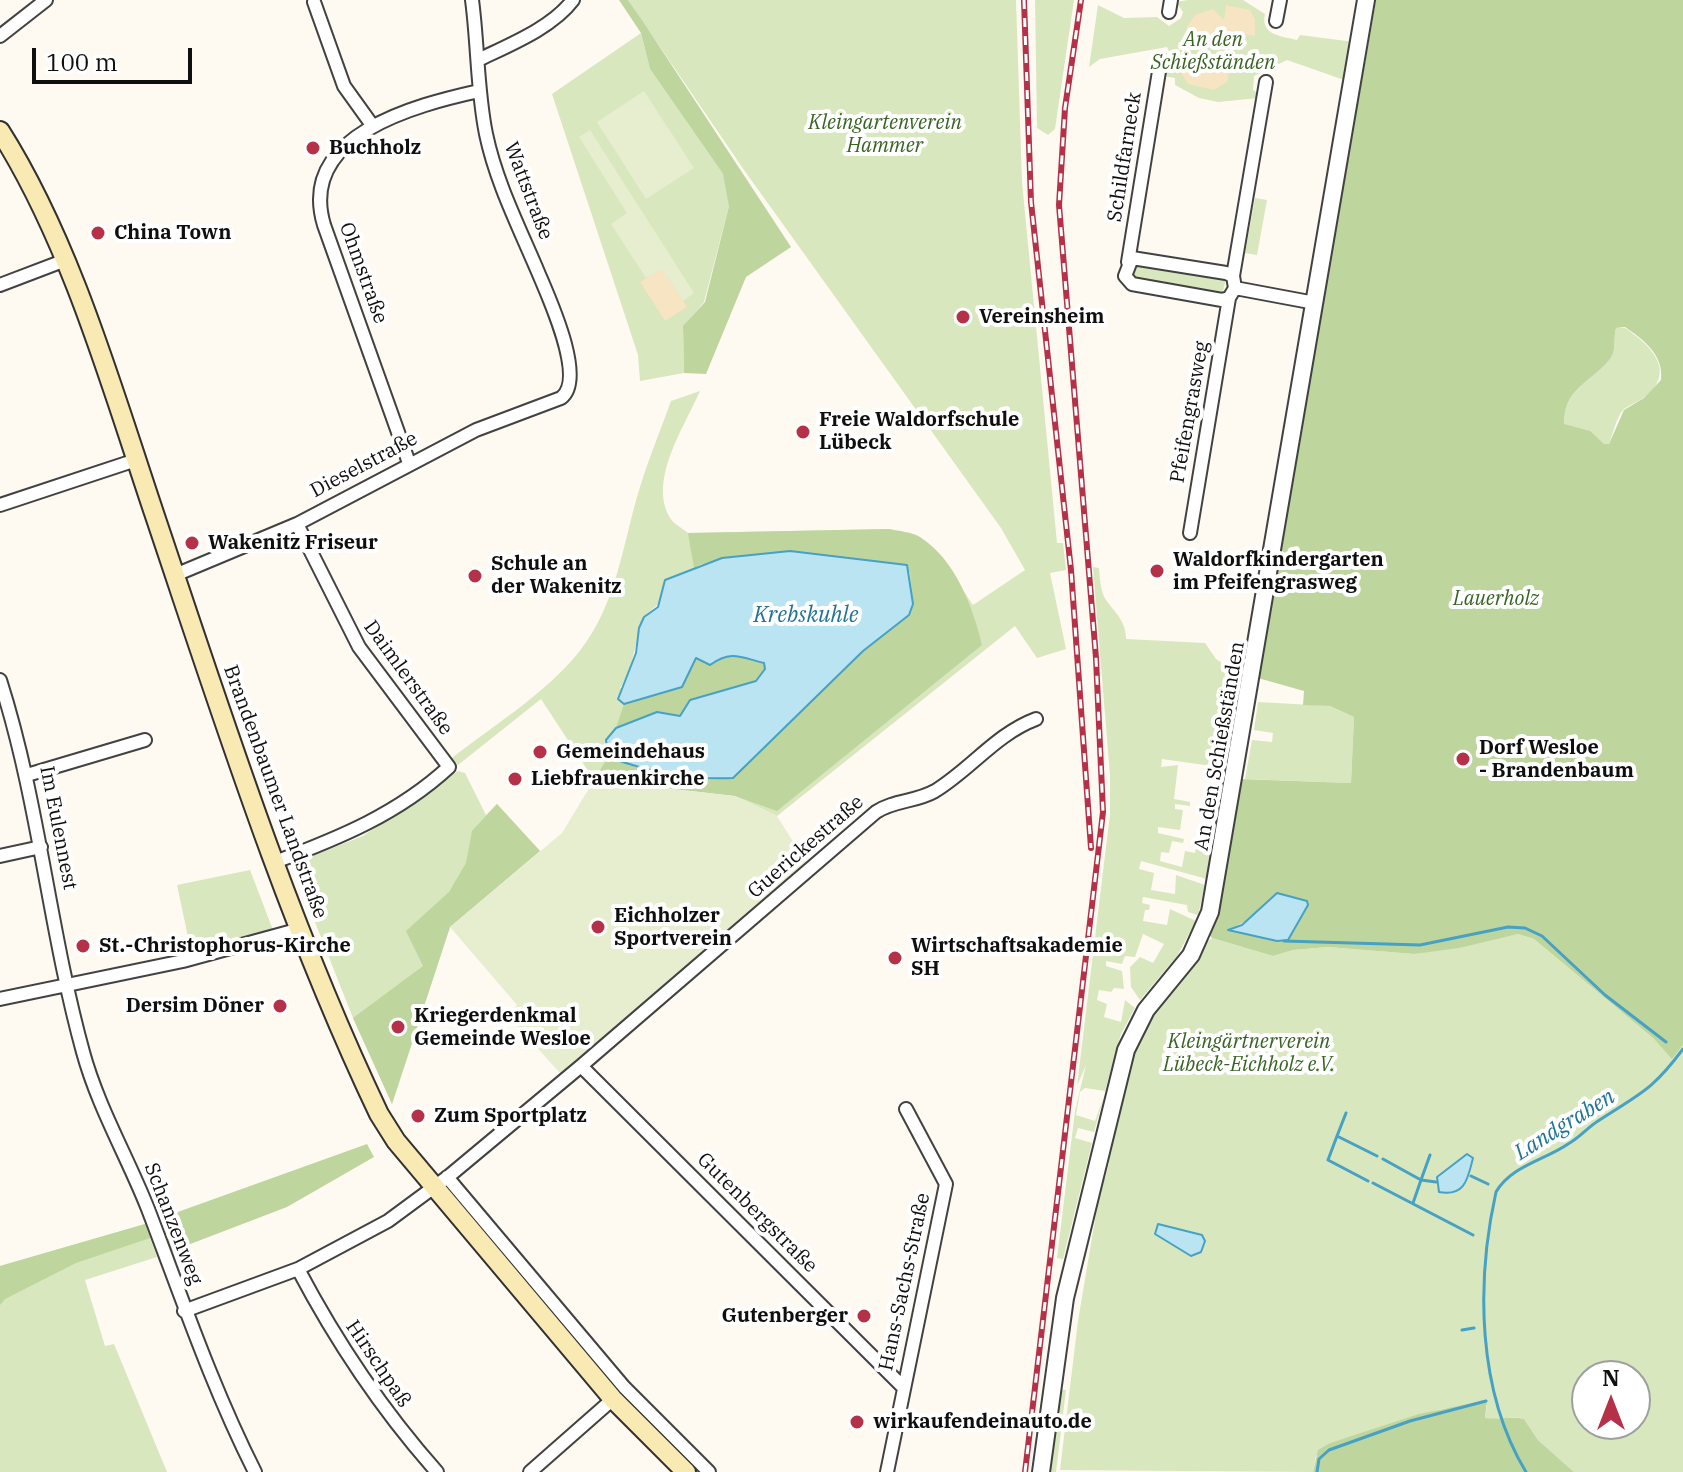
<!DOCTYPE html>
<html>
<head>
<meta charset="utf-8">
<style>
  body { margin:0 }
  #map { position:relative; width:1683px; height:1472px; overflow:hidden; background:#fefaf2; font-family:"IBM Plex Serif",serif }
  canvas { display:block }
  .north { position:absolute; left:1571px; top:1360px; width:80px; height:80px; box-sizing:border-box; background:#fff; border:2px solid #9f9f9f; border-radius:50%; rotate:0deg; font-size:22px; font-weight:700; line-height:32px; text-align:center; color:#0f0f0f }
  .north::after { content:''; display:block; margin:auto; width:28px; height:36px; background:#b53147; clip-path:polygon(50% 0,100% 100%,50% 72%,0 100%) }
  .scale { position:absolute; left:32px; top:48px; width:160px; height:36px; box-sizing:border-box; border:4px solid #0f0f0f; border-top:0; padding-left:10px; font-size:24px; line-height:28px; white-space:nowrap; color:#0f0f0f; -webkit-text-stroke:6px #fff; paint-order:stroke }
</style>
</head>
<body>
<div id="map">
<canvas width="1683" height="1472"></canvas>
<div class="north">N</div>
<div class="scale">100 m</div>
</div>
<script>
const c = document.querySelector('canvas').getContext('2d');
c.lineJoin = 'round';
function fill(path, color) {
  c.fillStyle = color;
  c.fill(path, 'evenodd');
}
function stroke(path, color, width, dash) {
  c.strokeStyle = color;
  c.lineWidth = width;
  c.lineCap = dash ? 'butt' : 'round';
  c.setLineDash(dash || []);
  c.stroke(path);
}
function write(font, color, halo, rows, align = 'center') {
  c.font = font + ' "IBM Plex Serif",serif';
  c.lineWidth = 8;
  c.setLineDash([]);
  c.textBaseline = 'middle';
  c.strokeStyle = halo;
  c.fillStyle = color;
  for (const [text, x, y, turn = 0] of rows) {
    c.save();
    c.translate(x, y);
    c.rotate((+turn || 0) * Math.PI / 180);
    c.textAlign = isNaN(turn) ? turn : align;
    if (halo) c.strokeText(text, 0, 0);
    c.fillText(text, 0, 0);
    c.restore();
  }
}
fill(new Path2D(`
  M628,0H1016L1022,182L1057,543H1063L1066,570L1050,573L1066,649L1037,658L1015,626L777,816L735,796L594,780L541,699L458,765L452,758C494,725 545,694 579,652C618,602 622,545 640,487C649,458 661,429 671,401L700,391C685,426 649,478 669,516C672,523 682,528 688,533L889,529C939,540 946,565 973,605L1025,570L1001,528L744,170ZM702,563L788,721L722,656L666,692L620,688C635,668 637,626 644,617C655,604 666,605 665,582L686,575Z
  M1035,0H1074L1055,129L1048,135L1037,128Z
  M1188,0H1243L1265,14C1260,35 1281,36 1297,40L1300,35L1354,42L1347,81L1287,60L1254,76L1253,90L1259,94V98L1218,102L1199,98L1175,85V78L1164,76L1174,62L1167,47L1100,59L1089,67L1098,5L1124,18L1157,17L1169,26L1181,18L1183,12L1176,2Z
  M641,33L650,69L723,174L729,192V206L704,302L683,327L684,373L640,381L638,355L552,94Z
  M1255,198L1267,200L1257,255L1245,253Z
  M1134,262L1226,279L1222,295L1137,282L1131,277Z
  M1616,328H1625C1650,345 1677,370 1646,396C1640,401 1631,404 1624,409C1616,417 1613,434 1609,444H1604L1563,424C1564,389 1592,382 1610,359C1617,351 1613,338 1616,328Z
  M1093,567L1099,568C1100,578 1100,591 1106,600C1116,614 1126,621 1126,639L1205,643L1216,659L1242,676L1226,768L1162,759L1161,767L1178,765L1174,799L1190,802V806L1175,804V809L1183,810L1180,830L1158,827V833L1184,839L1183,843L1172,841L1169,853L1161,852L1160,861L1182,867L1185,851L1195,853L1198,840L1213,842L1207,879L1141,861L1139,869L1154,873L1151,890L1175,894L1176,875L1205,885L1198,915L1188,912L1187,905L1143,897L1142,903L1150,905L1149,910H1145L1143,921L1167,925L1170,909L1196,921L1177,956L1140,1000L1131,987L1130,967L1140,957L1153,963L1164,944L1143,934L1135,957L1125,956L1122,964L1106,961V966L1122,971L1124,989L1114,988L1111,992L1099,990L1097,1000L1107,1004L1104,1017L1121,1022L1125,1000L1135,1008L1121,1034L1105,1091L1085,1088L1080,1092L1076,1115L1095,1121L1104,1096L1094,1132L1078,1128L1075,1138L1092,1143L1063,1259L1057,1258L1075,1111L1086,1065L1077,1086L1110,814V776Z
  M1258,702L1330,706L1354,717L1351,783L1245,779L1252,740L1272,742L1273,733L1254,730Z
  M458,771L465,773L486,815L497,804L540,851L450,927L392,1104L353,1018L292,864L363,836Z
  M250,870L273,930L191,951L177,885Z
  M1518,934L1534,939L1655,1040L1672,1058L1683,1045V1472H1574L1538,1440L1524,1419C1510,1415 1499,1421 1485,1418L1487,1405L1441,1409L1330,1443L1316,1456L1313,1472L1060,1470L1078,1321L1102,1178L1105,1179L1109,1163L1103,1161L1126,1069L1141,1031L1203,945L1212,938L1273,956L1293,950L1328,947L1414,954ZM1473,1160C1467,1179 1465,1197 1439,1192L1436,1182C1447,1167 1454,1161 1473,1160ZM1587,1376H1635V1424H1587Z
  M145,1224L157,1257L85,1280L105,1346L114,1344L167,1472H0V1266Z
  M1057,1389L1066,1390L1056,1472H1047Z`), '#d8e7bd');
fill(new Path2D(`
  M619,0H628L644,23L791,247L746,277L706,374L684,373L683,326L705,302L729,206L723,174L650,69L641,33Z
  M1376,0H1683V1045L1672,1059L1654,1039L1534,939L1518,934L1459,948L1414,954L1328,947L1293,950L1273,956L1212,938L1208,933L1240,779L1351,783L1354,717L1330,706L1303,705L1304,691L1258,678ZM1625,327C1644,340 1664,355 1661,380L1644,398L1624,410L1609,444H1604L1590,431L1564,424C1563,389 1592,382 1610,359C1617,351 1613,338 1616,328ZM1270,898L1300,917L1288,940L1277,941L1228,930C1241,924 1262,914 1270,898Z
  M889,529C899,531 912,532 920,537C955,559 973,607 982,645L777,811L735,796L594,780L608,757C650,772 688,780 733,777L863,651L909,615L913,604L910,572C860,567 736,543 694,568L688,533Z
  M737,653L764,663L765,668L756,681L690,700L680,716L616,728L624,704L666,692L683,680L695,658L706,664Z
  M497,804L540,851L450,927L392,1104L353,1018L423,966L406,931L449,892L466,863L472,831Z
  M367,1144L374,1157L287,1207L172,1251L161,1218Z
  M145,1224L150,1238L76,1263L5,1299L0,1305V1266Z
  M1487,1400L1485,1418C1498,1420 1510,1416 1524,1419L1538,1440L1574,1472H1313L1318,1450L1330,1443L1419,1414Z`), '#bed69e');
fill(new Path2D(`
  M1226,5L1250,10L1255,19V36L1243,34L1214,38L1186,28L1195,15L1213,9L1224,20Z
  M1182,56L1210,70L1228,71V81L1214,90L1188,84L1177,67Z
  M662,268L687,307L665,321L640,282Z`), '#f6e4c2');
fill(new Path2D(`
  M644,91L694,168L646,199L597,122Z
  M590,130L694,293L683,301L662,269L646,278L611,224L627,213L579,137Z
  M594,780L735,796L777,816L811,870L560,1073L507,1015L517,1005L450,927L562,833Z`), '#e7eecf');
const water = new Path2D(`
  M790,551L907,565L913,604L909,615L863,651L733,778C688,780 650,772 608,757L606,740L616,728L657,712L680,716L690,700L756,681L765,669L764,663C742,658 732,649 710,665L696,658L682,687L624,704L618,699L636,653L639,628L644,617L658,607L665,580L722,558Z
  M1277,893L1307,901L1308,905L1288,940L1277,941L1228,930L1242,925Z
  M1467,1154L1473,1158C1468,1177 1466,1197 1439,1192L1437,1177Z
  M1158,1224L1202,1235L1205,1241L1201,1252L1191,1256L1155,1234Z`);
fill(water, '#bae4f2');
stroke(water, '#46a1c4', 2);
stroke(new Path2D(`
  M1284,941L1420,945L1508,927L1525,928L1542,936L1605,995L1666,1042
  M1346,1113L1337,1136L1377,1156
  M1337,1136L1328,1160L1368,1181
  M1430,1155L1421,1180L1436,1182
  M1383,1159L1421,1180L1413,1203
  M1471,1176L1488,1184
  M1373,1183L1473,1235
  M1462,1330L1474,1328
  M1317,1472L1319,1459L1329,1450L1410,1421L1486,1401
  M1526,1472C1477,1391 1476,1282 1496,1192C1511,1166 1545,1160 1568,1144C1579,1138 1587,1128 1598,1121C1639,1094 1652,1091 1683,1049`), '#46a1c4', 3);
const minor = new Path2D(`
  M314,2L344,86L372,125
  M1169,12L1171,0
  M1276,21L1280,0
  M0,36L46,0
  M478,60C509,45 552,28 573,0
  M1132,258L1226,273L1233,276L1235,288L1229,298L1222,300L1132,284L1125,276Z
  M1128,262L1161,59
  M1233,276L1266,82
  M0,285L63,261
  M1235,288L1315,303
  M409,463L324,225C297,135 416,105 479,91
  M0,505L136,460
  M1190,533L1229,298
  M175,575L297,524L476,430L561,398C587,379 548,296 538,272C519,227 496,182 486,134C477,90 478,45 472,0
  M0,680C39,802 49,929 83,1052C98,1107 127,1156 148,1209C182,1298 212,1387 255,1472
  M27,775L145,740
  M0,856L41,847
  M275,862C339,838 398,814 449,767L359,647L297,524
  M0,999L183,961L300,929
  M581,1066L904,1388
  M447,1177L624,1387L709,1472
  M298,1269C337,1343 382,1410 437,1472
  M184,1311L298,1269L388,1221L449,1176L581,1066L876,812C894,800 916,802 935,791C971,769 996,734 1036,719
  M530,1472L613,1399
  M887,1472L946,1184L906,1109`);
const tertiary = new Path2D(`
  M1041,1472L1065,1298L1126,1050L1146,1010L1191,955L1210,912L1366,0`);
const secondary = new Path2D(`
  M0,131C71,243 112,388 154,513C222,715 287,921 379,1114L396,1141L613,1399L686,1472`);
stroke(minor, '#424242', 16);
stroke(tertiary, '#424242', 20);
stroke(secondary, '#313131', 22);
stroke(minor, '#fff', 12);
stroke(tertiary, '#fff', 16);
stroke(secondary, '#f9e9b2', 18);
const rail = new Path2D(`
  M1024,0L1031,202L1071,570L1091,848
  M1025,1472L1103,812L1096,658L1059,205L1065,108L1081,0`);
stroke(rail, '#b53147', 6);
stroke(rail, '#fff', 3, [9]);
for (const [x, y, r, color] of [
  [313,148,8,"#b53147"],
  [98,233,8,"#b53147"],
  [963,317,8,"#b53147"],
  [803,432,8,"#b53147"],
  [192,543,8,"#b53147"],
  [1157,571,8,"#b53147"],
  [475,576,8,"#b53147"],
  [540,752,8,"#b53147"],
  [1463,759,8,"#b53147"],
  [515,779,8,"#b53147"],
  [598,927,8,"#b53147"],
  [83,946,8,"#b53147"],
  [895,958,8,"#b53147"],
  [280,1006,8,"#b53147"],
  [398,1027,8,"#b53147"],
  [418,1116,8,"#b53147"],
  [864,1316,8,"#b53147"],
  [857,1422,8,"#b53147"]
]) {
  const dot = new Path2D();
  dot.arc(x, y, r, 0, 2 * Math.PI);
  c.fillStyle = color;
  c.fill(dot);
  stroke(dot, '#fff', 3);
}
write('italic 20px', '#386323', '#fff', [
  ["An den",1213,40],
  ["Schießständen",1213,63],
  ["Kleingartenverein",885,123],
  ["Hammer",885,146],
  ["Lauerholz",1496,599],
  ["Kleingärtnerverein",1249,1042],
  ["Lübeck-Eichholz e.V.",1249,1065]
]);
write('bold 20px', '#0f0f0f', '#fff', [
  ["Buchholz",329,148],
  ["China Town",114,233],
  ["Vereinsheim",979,317],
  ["Freie Waldorfschule",819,420],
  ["Lübeck",819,443],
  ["Wakenitz Friseur",208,543],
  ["Waldorfkindergarten",1173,560],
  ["im Pfeifengrasweg",1173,583],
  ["Schule an",491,564],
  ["der Wakenitz",491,587],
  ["Dorf Wesloe",1479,748],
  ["- Brandenbaum",1479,771],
  ["Gemeindehaus",556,752],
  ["Liebfrauenkirche",531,779],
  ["Eichholzer",614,916],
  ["Sportverein",614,939],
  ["St.-Christophorus-Kirche",99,946],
  ["Wirtschaftsakademie",911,946],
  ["SH",911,969],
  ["Dersim Döner",264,1006,"right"],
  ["Kriegerdenkmal",414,1016],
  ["Gemeinde Wesloe",414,1039],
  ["Zum Sportplatz",434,1116],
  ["Gutenberger",848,1316,"right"],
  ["wirkaufendeinauto.de",873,1422]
], 'left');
write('20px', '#0f0f0f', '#fff', [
  ["Schildfarneck",1125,157,-81],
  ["Wattstraße",528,191,69],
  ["Ohmstraße",363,273,70],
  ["Pfeifengrasweg",1190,412,-80],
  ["Dieselstraße",364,465,-28],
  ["Daimlerstraße",408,678,54],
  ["An den Schießständen",1220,746,-80],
  ["Brandenbaumer Landstraße",275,792,70],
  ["Im Eulennest",58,828,79],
  ["Guerickestraße",806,847,-41],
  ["Gutenbergstraße",757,1213,45],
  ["Schanzenweg",173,1224,69],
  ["Hans-Sachs-Straße",905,1282,-78],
  ["Hirschpaß",378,1364,56]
]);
write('italic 22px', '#217298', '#fff', [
  ["Krebskuhle",806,616],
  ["Landgraben",1565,1125,-32]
]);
</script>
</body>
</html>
